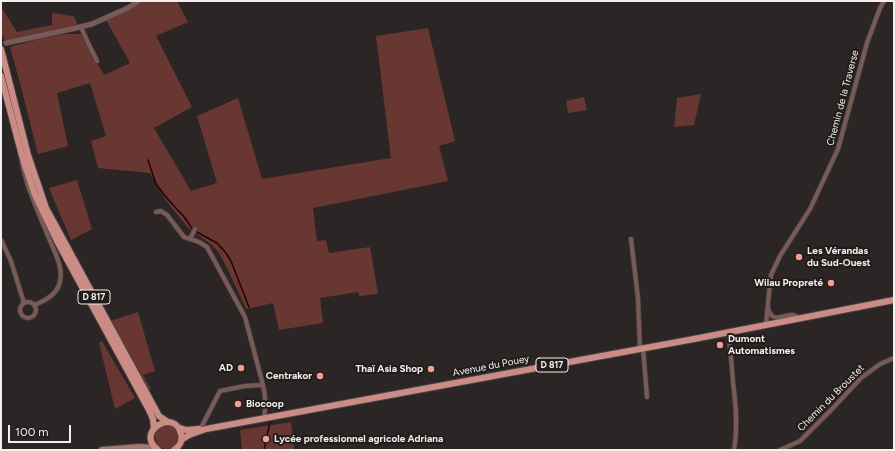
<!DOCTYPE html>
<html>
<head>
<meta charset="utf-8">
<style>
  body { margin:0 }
  #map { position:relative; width:895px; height:451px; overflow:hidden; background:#2b2625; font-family:Figtree,sans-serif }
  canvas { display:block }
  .frame { position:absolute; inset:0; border:2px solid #f3efee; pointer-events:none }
  .scale { position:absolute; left:8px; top:425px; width:63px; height:18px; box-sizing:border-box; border:2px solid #f3efee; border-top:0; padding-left:5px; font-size:12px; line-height:14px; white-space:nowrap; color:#f3efee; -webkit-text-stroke:3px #221c1b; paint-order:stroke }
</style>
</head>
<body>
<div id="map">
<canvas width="895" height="451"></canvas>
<div class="frame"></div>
<div class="scale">100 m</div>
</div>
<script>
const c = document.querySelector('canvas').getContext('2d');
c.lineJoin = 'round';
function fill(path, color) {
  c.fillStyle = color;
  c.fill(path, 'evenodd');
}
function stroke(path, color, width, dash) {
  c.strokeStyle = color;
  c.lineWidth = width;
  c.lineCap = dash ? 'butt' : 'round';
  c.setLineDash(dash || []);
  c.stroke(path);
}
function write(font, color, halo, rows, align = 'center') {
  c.font = font + ' Figtree,sans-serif';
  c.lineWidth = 4;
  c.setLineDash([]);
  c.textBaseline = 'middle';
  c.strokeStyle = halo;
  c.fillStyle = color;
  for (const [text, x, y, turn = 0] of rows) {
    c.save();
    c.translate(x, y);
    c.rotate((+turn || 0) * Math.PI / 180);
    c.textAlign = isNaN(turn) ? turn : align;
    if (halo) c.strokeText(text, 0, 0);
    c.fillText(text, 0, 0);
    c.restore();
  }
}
fill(new Path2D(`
  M134,1H177L188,22L156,36L192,107L154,128L191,191L217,183L197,116L238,98L262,179L391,158L376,36L428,28L455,141L439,146L448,181L313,208L317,241L326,240L329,253L370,247L378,294L359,296L358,292L320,298L323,323L279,330L273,303L246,309L227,268L219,253L212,245L188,228L165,199L150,173L98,168L91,141L106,136L90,83L57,93L68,146L38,154L21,87L10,47L39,39L65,34H81L104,75L130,63L104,16L112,14Z
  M1,7L17,32L52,25V13L73,16L76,20L77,24L74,26L5,41L1,33Z
  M701,94L694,125L674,127L677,98Z
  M584,97L587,110L568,113L566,101Z
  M77,180L92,229L71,240L49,188Z
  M138,312L155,371L143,375L151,389L149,390L110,321Z
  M102,341L135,398L115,409L99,343Z
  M291,422L294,450H242L240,430Z
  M155 437a12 12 0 1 1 24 0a12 12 0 1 1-24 0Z`), '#683732');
stroke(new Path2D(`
  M148,160L156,184L166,197L185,218L193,230L217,243L226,253L231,261L249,307
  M264,450L270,422`), '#280001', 1.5);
const minor = new Path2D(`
  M81,27L89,45L97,61
  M22,162C23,170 26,178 28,186C35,205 43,224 51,243C56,255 63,268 60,281C58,294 45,301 34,305
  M156,212L161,211L167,215L184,237L199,242L207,247L245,317L263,385
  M190,239L195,229
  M631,239L638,298L640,349
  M1,240L11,261L24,303
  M20 310a8 8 0 1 1 16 0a8 8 0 1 1-16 0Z
  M768,308C773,325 782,314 793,315C794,315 798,317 799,318
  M766,325L770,282L771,275L780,256L810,209L838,149L867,43L880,8L884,1
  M728,332C730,348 732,365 733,382C736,405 738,427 734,450
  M643,348L647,397
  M199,429L203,424L220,391L245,386L263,385C266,397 266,406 264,418
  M780,450L800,441L832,409L861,378L880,364L894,358`);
const tertiary = new Path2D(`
  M6,43L76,28L92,24L128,8L139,1`);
const secondary = new Path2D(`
  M102,450L139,447L156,448`);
const primary = new Path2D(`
  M1,49L28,155L46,208L159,416L168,422
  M1,76L22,156L35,195L57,241L149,410L153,419L154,429
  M179,428L186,430L199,429
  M181,440L189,435L206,429L694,339L894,300
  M158,450C134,432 175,407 181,434C183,440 180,446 174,450`);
stroke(minor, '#474241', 5.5);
stroke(tertiary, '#474241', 6);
stroke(secondary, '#474241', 8);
stroke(primary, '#474241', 8);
stroke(minor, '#795a57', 4);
stroke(tertiary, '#795a57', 5);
stroke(secondary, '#a67671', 6);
stroke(primary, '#ca8c85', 6);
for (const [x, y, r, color] of [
  [799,257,4,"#f59c93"],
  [831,283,4,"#f59c93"],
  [720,345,4,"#f59c93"],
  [241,368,4,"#f59c93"],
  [431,369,4,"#f59c93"],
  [320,376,4,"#f59c93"],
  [238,404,4,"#f59c93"],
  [266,439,4,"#f59c93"]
]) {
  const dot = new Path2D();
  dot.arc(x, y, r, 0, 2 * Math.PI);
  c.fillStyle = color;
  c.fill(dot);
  stroke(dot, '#221c1b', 1.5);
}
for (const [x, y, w] of [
  [94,297,32],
  [552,365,32]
]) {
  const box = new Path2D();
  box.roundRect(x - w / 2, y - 7, w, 14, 3);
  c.fillStyle = '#221c1b';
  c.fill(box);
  stroke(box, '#f3efee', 1);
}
write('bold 9px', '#f3efee', null, [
  ["D 817",94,297],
  ["D 817",552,365]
]);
write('10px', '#f3efee', '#221c1b', [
  ["Chemin de la Traverse",843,98,-75],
  ["Avenue du Pouey",491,366,-11],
  ["Chemin du Broustet",831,398,-45]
]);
write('bold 10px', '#f3efee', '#221c1b', [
  ["Les Vérandas",807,251],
  ["du Sud-Ouest",807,263],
  ["Wilau Propreté",823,283,"right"],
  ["Dumont",728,339],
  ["Automatismes",728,351],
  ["AD",233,368,"right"],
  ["Thaï Asia Shop",423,369,"right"],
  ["Centrakor",312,376,"right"],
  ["Biocoop",246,404],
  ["Lycée professionnel agricole Adriana",274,439]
], 'left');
</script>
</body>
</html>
